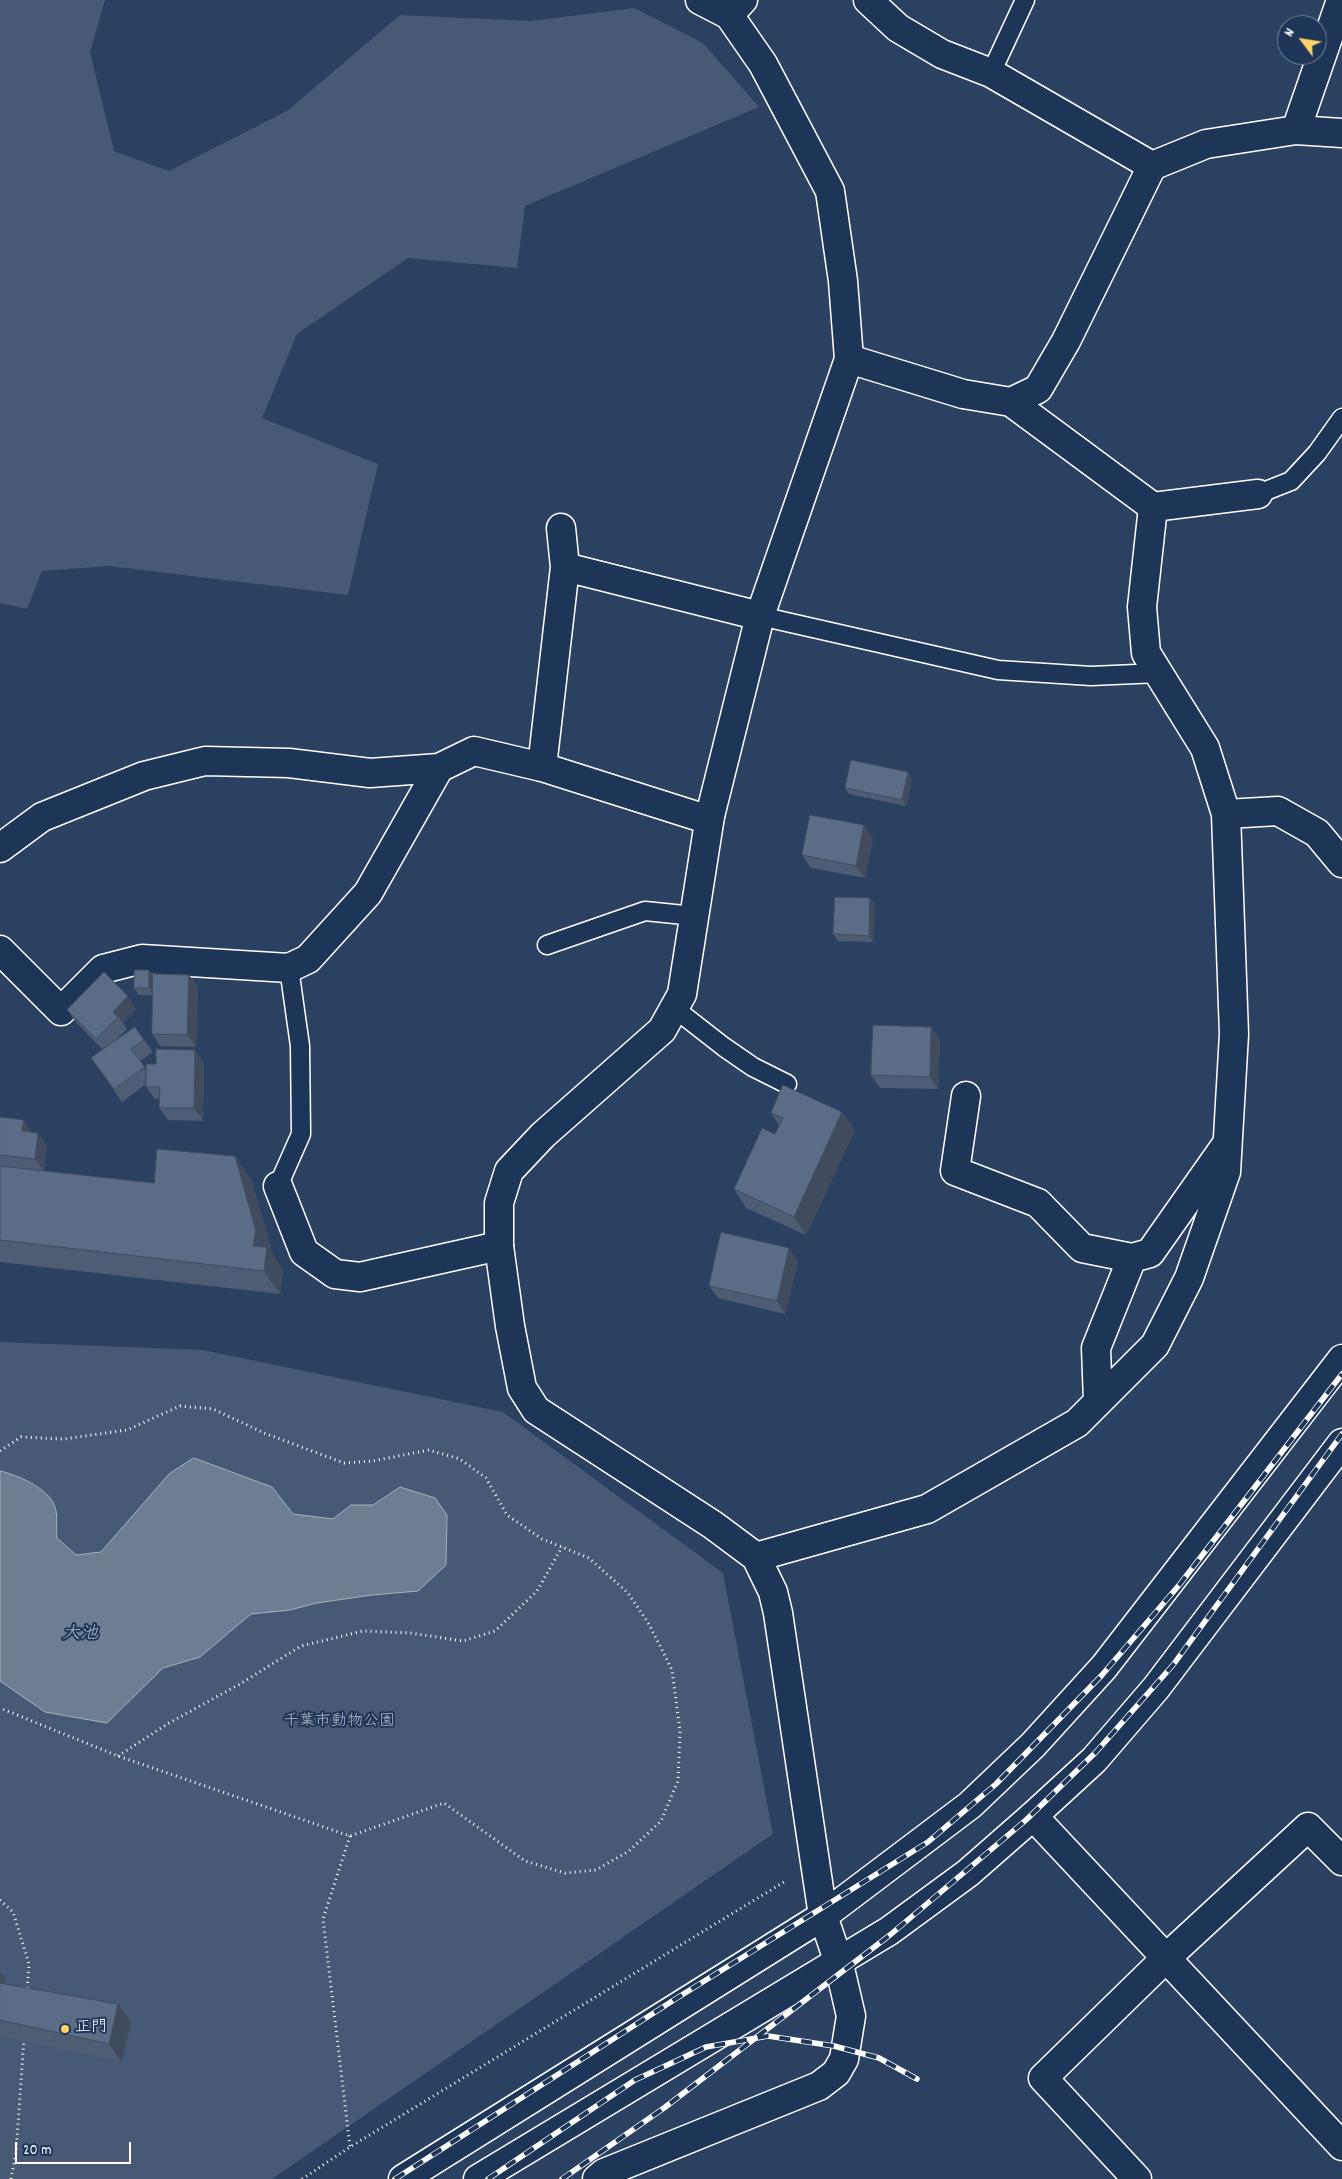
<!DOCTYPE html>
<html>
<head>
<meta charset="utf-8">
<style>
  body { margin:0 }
  #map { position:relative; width:1342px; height:2179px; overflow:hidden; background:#2a4161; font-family:Dekko,sans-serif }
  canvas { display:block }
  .north { position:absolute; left:1277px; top:15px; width:50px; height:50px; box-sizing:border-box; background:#1d3557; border:1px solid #77869a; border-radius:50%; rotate:301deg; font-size:14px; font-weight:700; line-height:20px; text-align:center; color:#fff }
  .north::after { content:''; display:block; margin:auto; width:18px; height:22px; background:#ffd166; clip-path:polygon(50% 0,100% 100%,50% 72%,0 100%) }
  .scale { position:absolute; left:15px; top:2142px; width:116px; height:22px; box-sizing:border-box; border:2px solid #fff; border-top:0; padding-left:6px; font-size:15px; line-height:18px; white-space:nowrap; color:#fff; -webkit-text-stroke:4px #1d3557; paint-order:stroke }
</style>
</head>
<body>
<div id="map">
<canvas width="1342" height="2179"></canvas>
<div class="north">N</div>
<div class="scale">20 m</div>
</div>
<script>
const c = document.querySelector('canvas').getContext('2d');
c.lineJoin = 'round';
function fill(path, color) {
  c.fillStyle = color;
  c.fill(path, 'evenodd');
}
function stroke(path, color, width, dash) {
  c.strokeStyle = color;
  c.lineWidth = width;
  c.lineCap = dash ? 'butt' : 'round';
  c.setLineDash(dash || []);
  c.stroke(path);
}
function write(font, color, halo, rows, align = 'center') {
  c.font = font + ' Dekko,"Klee One",sans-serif';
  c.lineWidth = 4;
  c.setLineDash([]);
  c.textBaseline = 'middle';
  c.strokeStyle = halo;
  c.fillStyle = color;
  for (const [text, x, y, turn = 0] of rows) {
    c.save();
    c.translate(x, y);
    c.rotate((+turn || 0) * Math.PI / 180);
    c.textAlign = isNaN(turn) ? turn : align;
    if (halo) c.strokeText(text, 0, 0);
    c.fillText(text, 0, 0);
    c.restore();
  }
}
fill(new Path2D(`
  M0,0H105L90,52L114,151L169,171L287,111L400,15L531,21L634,8L703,43L759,107L525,206L517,268L408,258L297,334L262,418L378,464L348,595L109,566L42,571L27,609L0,603Z
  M0,1342L203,1350L503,1412L723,1573L773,1834L272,2179H0Z`), '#465975');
const water = new Path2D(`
  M194,1458L272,1487L293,1514L333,1519L351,1505H373L400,1487L435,1498L447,1515L446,1565L418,1591L372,1595L317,1603L290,1610L251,1614L200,1657L163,1668L107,1723L45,1712L0,1681V1471C17,1475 49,1488 55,1507C58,1515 56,1529 57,1538L76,1555L101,1552L169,1474Z`);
fill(water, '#6d7d92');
stroke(water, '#a7b1be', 1);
const lane = new Path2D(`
  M991,73L1025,0
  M1258,494L1291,481L1317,453L1342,418
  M760,616L998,670L1091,676L1159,673
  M547,945L645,911L694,916
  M674,1008L724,1047L753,1067L787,1084
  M278,1186L301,1134L300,1046L289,968`);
const street = new Path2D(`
  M868,0L898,28L942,54L991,73L1152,166
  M729,15L743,0
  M1296,130L1341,0
  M849,359L963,394L1011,402L1038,389L1066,341L1152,166L1206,144L1296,130L1342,133
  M1011,402L1153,507L1258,494
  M565,567L760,616
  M542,767L565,567L561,528
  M1226,814L1278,811L1317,833L1342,863
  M0,848L42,817L144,776L205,761L289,763L370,773L439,768L474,751L542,767L703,818L710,816
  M0,950L61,1011L103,969L142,959L289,968L308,959L368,893L439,768
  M966,1096L955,1171L1038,1203L1082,1248L1132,1258L1150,1253L1226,1145
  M278,1186L304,1252L335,1274L360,1277L499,1246
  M1098,1401L1096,1348L1132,1258
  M756,1557L927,1509L1077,1423L1155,1345L1189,1278L1226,1172L1234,1034L1226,814L1205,748L1146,653L1142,607L1153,507
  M1033,1816L1342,2146
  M597,2179L604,2173L819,2086L836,2073L844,2059L851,2016L838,1960L823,1916
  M1137,2179L1043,2078L1166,1958L1308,1827L1342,1861`);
const secondary = new Path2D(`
  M700,0L729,15L763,64L830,191L843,281L849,359L760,616L710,816L682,994L662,1030L543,1135L509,1171L499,1203V1246L510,1326L522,1388L536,1410L713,1525L756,1557L773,1592L778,1613L823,1916
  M403,2179L823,1916L970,1805L1033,1745L1104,1667L1342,1359
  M478,2179L889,1931L968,1873L1033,1816L1094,1760L1156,1688L1342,1443`);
stroke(lane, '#fff', 21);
stroke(street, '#fff', 31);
stroke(secondary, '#fff', 31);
stroke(new Path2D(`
  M0,1451L21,1437L64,1439L127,1430L180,1406L213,1409L264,1433L344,1463L373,1461L429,1450L460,1459L486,1478L507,1515L542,1539L589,1558L628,1593L649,1624L672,1670L680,1731L678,1781L661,1821L629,1851L596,1870L565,1873L525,1861L444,1803L350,1836L118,1756L0,1708
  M118,1756L169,1723L240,1684L301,1646L363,1631L410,1633L463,1641L495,1631L537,1591L562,1547
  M350,1836L323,1919L350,2147
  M0,1900L13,1912L29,1964L27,1992
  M11,2179L16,2153L24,2038
  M302,2179L350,2147L784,1882`), '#fff', 3, [1, 4]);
stroke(lane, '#1d3557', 18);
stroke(street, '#1d3557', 28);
stroke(secondary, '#1d3557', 28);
const rail = new Path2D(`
  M395,2179L677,1998L928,1842L996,1784L1102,1675L1180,1584L1342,1374
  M488,2179L635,2080L706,2047L768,2036L834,2046L879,2058L917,2079
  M562,2179L664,2108L890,1935L1026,1820L1096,1752L1173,1665L1342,1434`);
stroke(rail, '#fff', 5.5);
stroke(rail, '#1d3557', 4, [11]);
fill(new Path2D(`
  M912,778L906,806L849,794L845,788Z
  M864,825L873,838L865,878L811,868L802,855Z
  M870,898L875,904L873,942L838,941L833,934Z
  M149,970L153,976L189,975L198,987L196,1047L160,1046L152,1034L153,995H139L134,988Z
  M136,1009L123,1023L127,1029L116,1040L135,1027L153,1052L140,1061L146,1069L156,1064L204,1062L203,1121L168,1120L159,1108V1099H155L146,1087V1084L122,1102L91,1058L103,1050L76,1022L67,1010Z
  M931,1027L940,1040L938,1089L880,1088L871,1075Z
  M771,1113L855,1130L806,1235L746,1208L734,1189L775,1134L779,1125Z
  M0,1117L32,1132L38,1133L47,1146L44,1171L154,1183L251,1179L273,1255L283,1270L280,1294L0,1262Z
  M798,1261L785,1314L718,1298L709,1286Z
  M0,1971L5,1977L4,1984L118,2004L131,2022L122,2062L0,2036Z`), '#4e5d73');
fill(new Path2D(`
  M908,772L912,778L906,806L902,800Z
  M864,825L873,838L865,878L856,866Z
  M870,898L875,904L873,942L869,936Z
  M149,970L153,976V995L149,988Z
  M189,975L198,987L196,1047L187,1035Z
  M128,996L136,1009L123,1023L118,1017L113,1012Z
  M931,1027L940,1040L938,1089L930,1077Z
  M195,1050L204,1062L203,1121L194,1108Z
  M842,1112L855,1130L806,1235L794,1217Z
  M24,1120L32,1132L31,1144L22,1131Z
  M38,1133L47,1146L44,1171L35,1159Z
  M235,1156L251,1179L273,1255L283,1270L280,1294L264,1271L253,1246Z
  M789,1248L798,1261L785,1314L777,1301Z
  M0,1971L5,1977L2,1995L0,1992Z
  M118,2004L131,2022L122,2062L109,2044Z`), '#404c5e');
const building = new Path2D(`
  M851,760L908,772L902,800L845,788Z
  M810,815L864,825L856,866L802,855Z
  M835,897L870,898L869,936L833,934Z
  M135,970H149V988H134Z
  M104,972L128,996L113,1012L118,1017L96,1039L67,1010Z
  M153,974L189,975L187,1035L152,1034Z
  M873,1025L931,1027L930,1077L871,1075Z
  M135,1027L144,1040L131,1049L145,1067L114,1089L91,1058Z
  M156,1049L195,1050L194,1108H159L160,1087H146V1064H156Z
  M783,1085L842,1112L794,1217L734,1189L762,1128L775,1134L783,1118L771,1113Z
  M0,1117L24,1120L22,1131L38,1133L35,1159L0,1155Z
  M157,1149L235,1156L256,1231L253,1246L267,1247L264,1271L0,1240V1166L154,1183Z
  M721,1232L789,1248L777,1301L709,1286Z
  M0,1983L118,2004L109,2044L0,2020Z`);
fill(building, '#5b6c86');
stroke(building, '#404c5e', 1);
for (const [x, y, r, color] of [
  [65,2029,5,"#ffd166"]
]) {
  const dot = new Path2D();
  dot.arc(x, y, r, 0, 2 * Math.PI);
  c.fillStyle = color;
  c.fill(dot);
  stroke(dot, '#1d3557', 2);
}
write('16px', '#b5bdc8', '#1d3557', [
  ["千葉市動物公園",339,1723]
]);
write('16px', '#fff', '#1d3557', [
  ["正門",75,2029]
], 'left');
write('italic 18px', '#b6bec8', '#1d3557', [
  ["大池",80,1636]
]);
</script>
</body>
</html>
